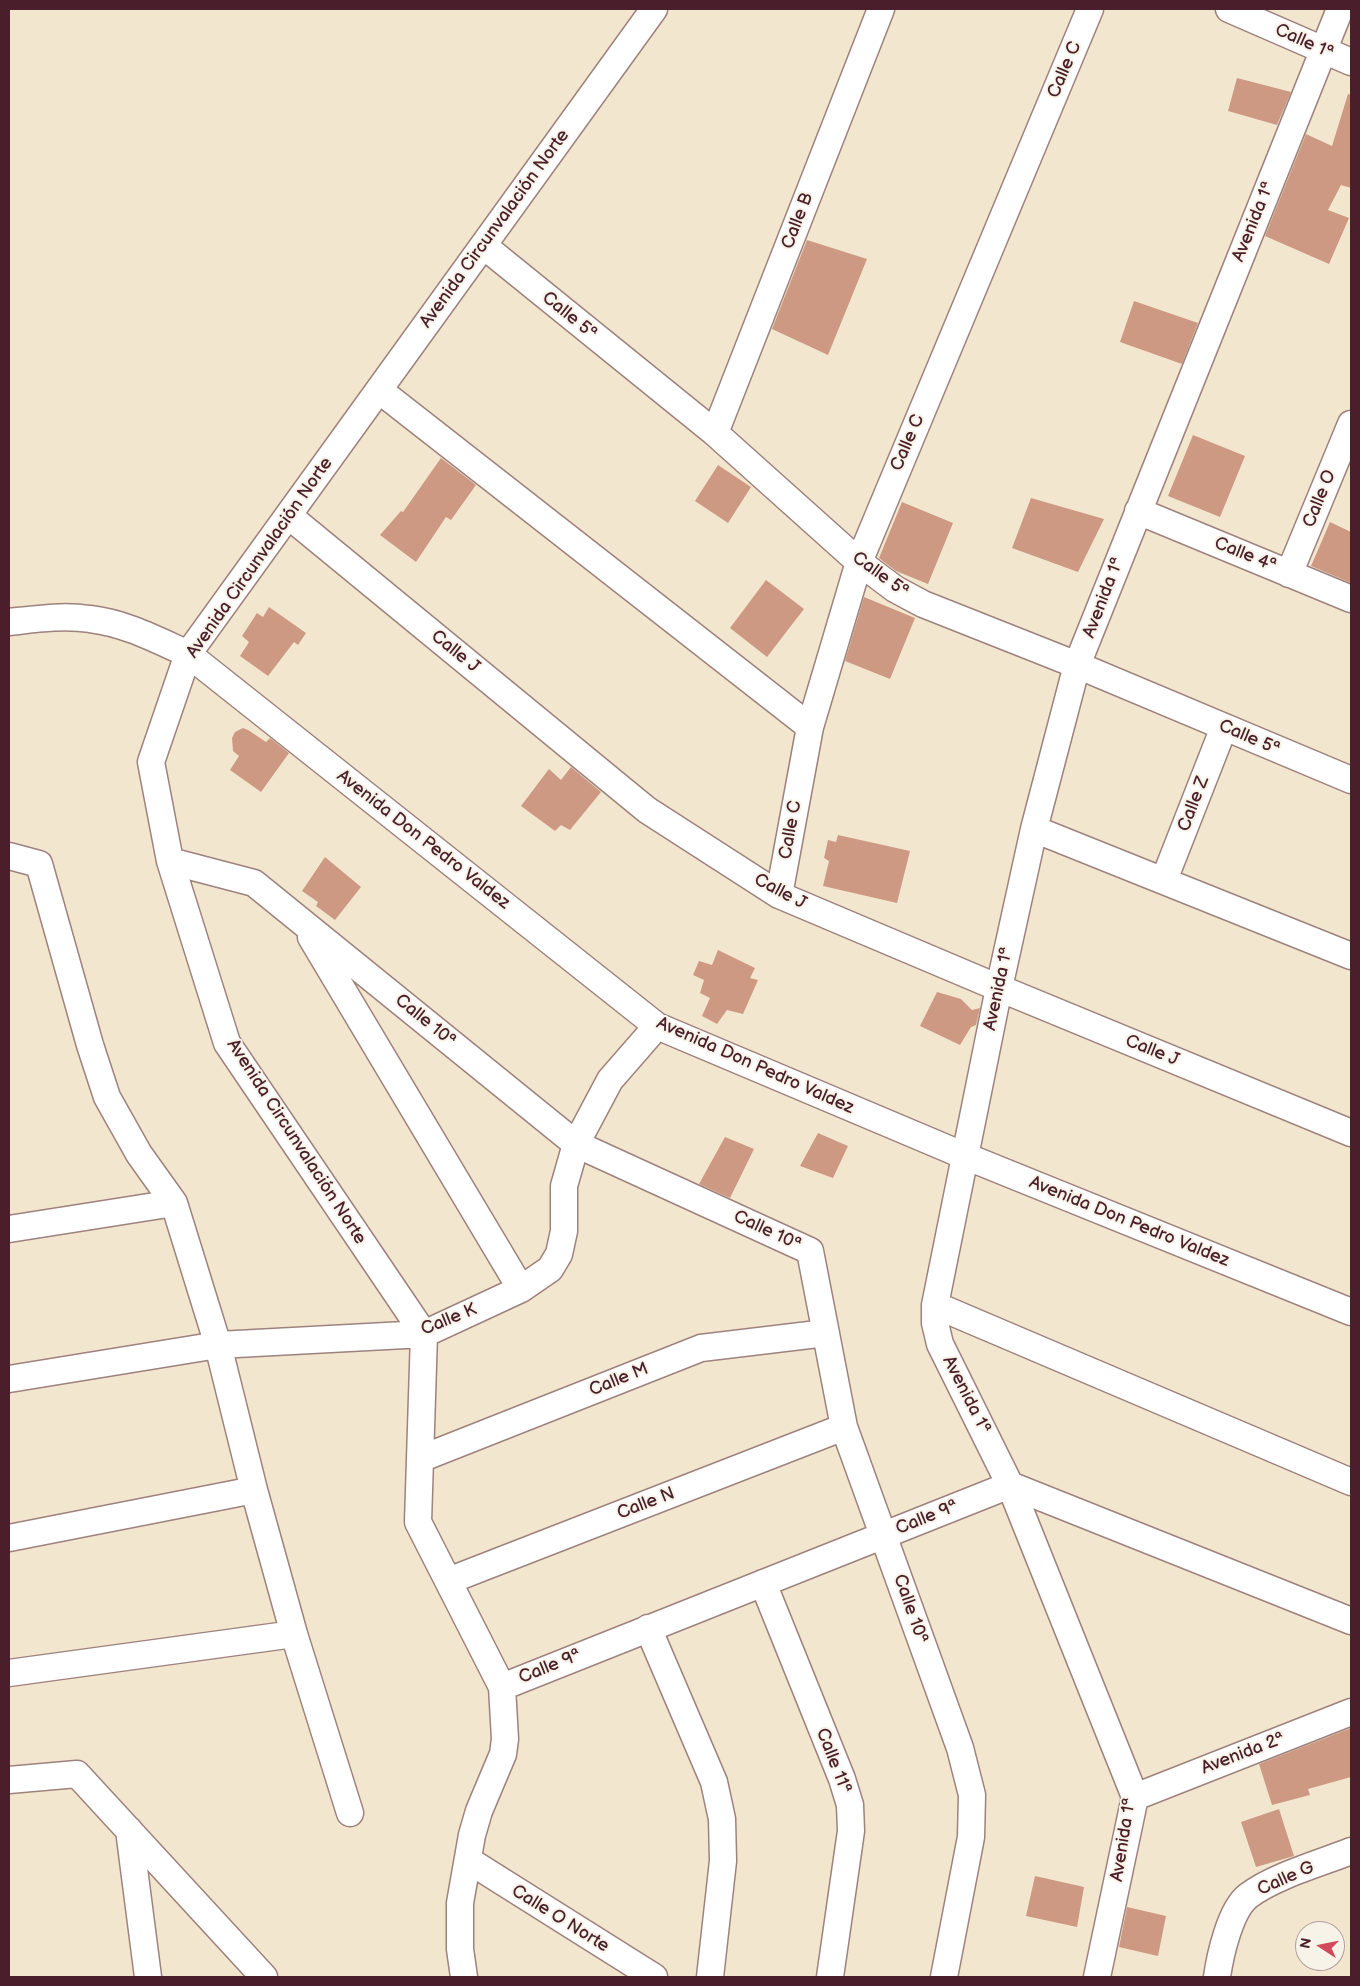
<!DOCTYPE html>
<html>
<head>
<meta charset="utf-8">
<style>
  body { margin:0 }
  #map { position:relative; width:1360px; height:1986px; overflow:hidden; background:#f3e6cf; font-family:"Balsamiq Sans",sans-serif }
  canvas { display:block }
  .frame { position:absolute; inset:0; border:10px solid #4a1f2b; pointer-events:none }
  .north { position:absolute; left:1295px; top:1921px; width:50px; height:50px; box-sizing:border-box; background:#f7f3e8; border:1px solid #b29e9c; border-radius:50%; rotate:281deg; font-size:14px; font-weight:700; line-height:20px; text-align:center; color:#4a1f2b }
  .north::after { content:''; display:block; margin:auto; width:18px; height:22px; background:#d1495b; clip-path:polygon(50% 0,100% 100%,50% 72%,0 100%) }
</style>
</head>
<body>
<div id="map">
<canvas width="1360" height="1986"></canvas>
<div class="frame"></div>
<div class="north">N</div>
</div>
<script>
const c = document.querySelector('canvas').getContext('2d');
c.lineJoin = 'round';
function fill(path, color) {
  c.fillStyle = color;
  c.fill(path, 'evenodd');
}
function stroke(path, color, width, dash) {
  c.strokeStyle = color;
  c.lineWidth = width;
  c.lineCap = dash ? 'butt' : 'round';
  c.setLineDash(dash || []);
  c.stroke(path);
}
function write(font, color, halo, rows, align = 'center') {
  c.font = font + ' "Balsamiq Sans",sans-serif';
  c.lineWidth = 4;
  c.setLineDash([]);
  c.textBaseline = 'middle';
  c.strokeStyle = halo;
  c.fillStyle = color;
  for (const [text, x, y, turn = 0] of rows) {
    c.save();
    c.translate(x, y);
    c.rotate((+turn || 0) * Math.PI / 180);
    c.textAlign = isNaN(turn) ? turn : align;
    if (halo) c.strokeText(text, 0, 0);
    c.fillText(text, 0, 0);
    c.restore();
  }
}
fill(new Path2D(`
  M1237,78L1291,92L1277,125L1228,111Z
  M1348,94L1351,95V188L1341,185L1328,210L1349,218L1329,264L1265,236L1306,134L1332,146Z
  M807,240L867,259L828,355L772,329Z
  M1134,301L1198,323L1182,364L1120,342Z
  M1193,435L1245,456L1220,517L1168,496Z
  M441,458L476,485L451,520L446,517L416,562L380,535L401,511L403,512Z
  M718,465L751,487L728,523L695,501Z
  M1031,498L1104,519L1078,572L1012,548Z
  M902,502L953,523L928,584L896,571L879,558Z
  M1330,522L1351,532V583L1311,566Z
  M766,580L804,609L767,657L730,628Z
  M864,597L915,618L890,679L845,661Z
  M269,607L306,633L298,645L294,642L268,676L240,656L249,642L242,636L257,613L263,617Z
  M243,728L248,730L266,742L270,738L289,753L261,792L230,770L239,756L233,751L232,738L235,732Z
  M571,767L601,792L570,830L561,825L555,831L521,806L549,769L561,780Z
  M838,835L910,851L897,903L823,886L829,861L824,858L828,840L836,842Z
  M325,857L361,887L335,920L316,906L318,902L302,891Z
  M718,950L755,968L750,978L758,980L743,1014L727,1010L717,1024L702,1016L710,998L700,993L704,980L693,975L699,961L712,965Z
  M937,992L961,999L972,1010L980,1008L976,1025L971,1027L960,1045L920,1026Z
  M818,1133L848,1146L833,1178L800,1166Z
  M725,1137L754,1149L730,1198L699,1184Z
  M1351,1728V1777L1308,1789L1310,1795L1272,1805L1259,1764Z
  M1279,1809L1294,1856L1256,1867L1241,1822Z
  M1035,1876L1084,1887L1077,1927L1026,1916Z
  M1127,1907L1166,1916L1158,1956L1119,1947Z`), '#cd9983');
const minor = new Path2D(`
  M1229,9L1351,62
  M484,246L715,433L859,562L895,589L923,604L1077,665L1351,780
  M379,390L810,727
  M715,433L881,9
  M1138,511L1351,599
  M289,516L647,810L779,895L999,988L1351,1133
  M1289,574L1351,424
  M9,622C36,619 63,615 90,619C125,623 157,640 188,654L657,1026L965,1156L1351,1312
  M1034,829L1351,956
  M9,856L39,864L90,1045L107,1097L139,1154L174,1203L218,1345L254,1490L9,1538
  M170,861L254,883L576,1144L810,1251L844,1427L960,1748L972,1795L971,1837L944,1977
  M1164,880L1224,727
  M779,895L810,727L859,562L1090,9
  M311,937L521,1289
  M9,1229L174,1203
  M935,1305L1351,1482
  M9,1379L218,1345L424,1334L521,1289L550,1269L559,1254L564,1231V1186L576,1144L610,1080L657,1026
  M420,1459L701,1348L826,1333
  M254,1490L294,1634L350,1813
  M448,1581L844,1427
  M763,1583L842,1779L850,1805L851,1831L830,1977
  M648,1628L714,1782L722,1819L723,1861L710,1977
  M9,1673L294,1634
  M502,1687L1010,1485L1351,1621
  M9,1780L77,1774L264,1977
  M1135,1797L1351,1712
  M129,1830L148,1977
  M468,1860L654,1977
  M464,1977L460,1949V1903L472,1835L479,1811L503,1754L505,1739L502,1687L418,1522L424,1334L227,1043L170,861L151,762L188,654L654,9
  M1097,1977L1135,1797L1010,1485L940,1344L935,1323V1305L999,988L1034,829L1077,665L1340,9
  M1217,1977C1220,1956 1230,1910 1248,1896C1274,1876 1321,1863 1351,1851`);
stroke(minor, '#9e827d', 29);
stroke(minor, '#fff', 26);
write('18px', '#4a1f2b', '#f7f3e8', [
  ["Calle 1ª",1304,42,24],
  ["Calle C",1065,70,-67],
  ["Calle B",798,221,-69],
  ["Avenida 1ª",1254,222,-68],
  ["Avenida Circunvalación Norte",495,229,-54],
  ["Calle 5ª",569,316,39],
  ["Calle C",908,443,-67],
  ["Calle O",1320,499,-68],
  ["Calle 4ª",1245,555,22],
  ["Avenida Circunvalación Norte",260,558,-55],
  ["Calle 5ª",880,575,36],
  ["Avenida 1ª",1104,598,-69],
  ["Calle J",455,652,39],
  ["Calle 5ª",1249,738,23],
  ["Calle Z",1194,804,-69],
  ["Calle C",791,830,-80],
  ["Avenida Don Pedro Valdez",423,840,38],
  ["Calle J",780,892,28],
  ["Avenida 1ª",999,989,-78],
  ["Calle 10ª",425,1021,39],
  ["Calle J",1152,1051,22],
  ["Avenida Don Pedro Valdez",755,1066,24],
  ["Avenida Circunvalación Norte",296,1142,57],
  ["Avenida Don Pedro Valdez",1129,1222,22],
  ["Calle 10ª",767,1231,25],
  ["Calle K",449,1320,-22],
  ["Calle M",619,1380,-22],
  ["Avenida 1ª",966,1395,63],
  ["Calle N",646,1504,-21],
  ["Calle 9ª",927,1518,-22],
  ["Calle 10ª",910,1609,71],
  ["Calle 9ª",550,1667,-22],
  ["Avenida 2ª",1243,1754,-21],
  ["Calle 11ª",833,1761,69],
  ["Avenida 1ª",1124,1840,-81],
  ["Calle G",1286,1879,-24],
  ["Calle O Norte",560,1919,32]
]);
</script>
</body>
</html>
